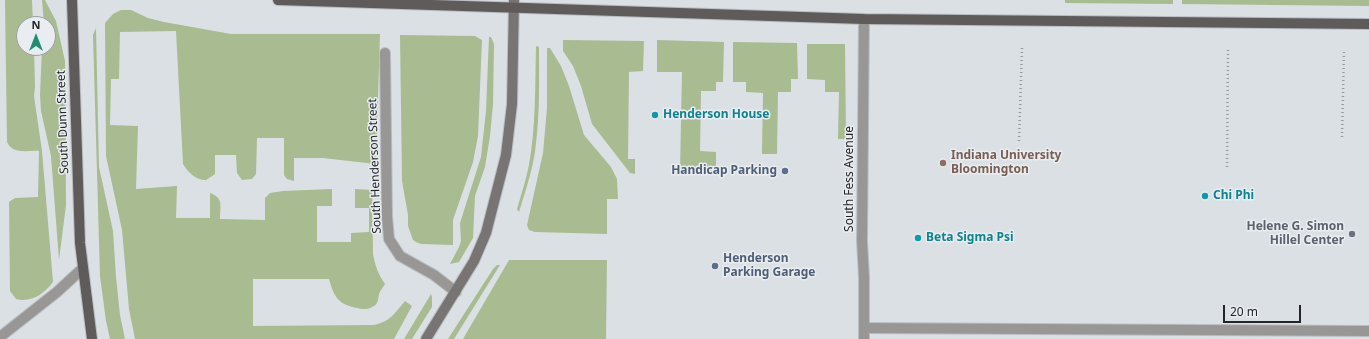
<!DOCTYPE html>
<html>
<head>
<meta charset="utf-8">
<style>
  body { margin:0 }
  #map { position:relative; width:1369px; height:339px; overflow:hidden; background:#dbe0e4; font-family:"Noto Sans",sans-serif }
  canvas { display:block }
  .north { position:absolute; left:16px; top:16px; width:40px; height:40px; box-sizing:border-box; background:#e9edf1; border:1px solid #9a9da0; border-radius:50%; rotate:0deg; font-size:11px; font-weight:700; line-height:16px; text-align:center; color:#232526 }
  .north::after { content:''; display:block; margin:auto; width:14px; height:18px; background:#218f6e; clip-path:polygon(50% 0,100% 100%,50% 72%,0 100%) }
  .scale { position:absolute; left:1223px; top:305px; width:78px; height:18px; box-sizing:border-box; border:2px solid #232526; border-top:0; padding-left:5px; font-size:12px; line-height:14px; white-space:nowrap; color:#232526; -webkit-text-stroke:3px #e9edf1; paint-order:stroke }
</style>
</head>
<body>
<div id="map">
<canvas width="1369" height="339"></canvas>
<div class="north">N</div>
<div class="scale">20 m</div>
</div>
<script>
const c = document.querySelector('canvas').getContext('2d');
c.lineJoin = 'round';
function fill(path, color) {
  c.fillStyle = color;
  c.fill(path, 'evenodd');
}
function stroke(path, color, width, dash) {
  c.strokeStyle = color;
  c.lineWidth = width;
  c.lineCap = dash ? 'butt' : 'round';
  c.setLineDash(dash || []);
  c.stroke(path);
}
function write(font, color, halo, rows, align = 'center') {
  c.font = font + ' "Noto Sans",sans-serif';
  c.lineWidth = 3;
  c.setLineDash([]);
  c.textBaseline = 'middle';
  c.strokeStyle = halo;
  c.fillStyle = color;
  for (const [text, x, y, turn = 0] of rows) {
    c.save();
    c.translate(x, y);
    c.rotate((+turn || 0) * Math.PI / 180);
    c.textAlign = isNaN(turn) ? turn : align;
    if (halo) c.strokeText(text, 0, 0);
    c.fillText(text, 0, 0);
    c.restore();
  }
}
fill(new Path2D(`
  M5,0H32L33,24H24V48H34L35,87L34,96L42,151L53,282C44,294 31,303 16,299L10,291L9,202L15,198L38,197L39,151C27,150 13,155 7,142Z
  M42,0H45L56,21L65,61L66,205L59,260L51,156L41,111L40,95L42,48H48V24H44Z
  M1065,0H1173V4L1065,3Z
  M1182,0H1369V6L1182,4Z
  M121,10H131L148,18L164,22L231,34H380L376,164L323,158H294V181L287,179L284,175V138H257L256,174L252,179L242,180L237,173L236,155H215V174L206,180C195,180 188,172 183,164L176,31L120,32L119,79H111L110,125L138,126L136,189L177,186L176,218H210V193C224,198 220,206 220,219L265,220V198L270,193L283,191L332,189V206H317V242H351V233L369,232V208H355V189L372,190L373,254C375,265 378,274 385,284C383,287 380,291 379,294C378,300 378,305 372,307C368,310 361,309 357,308C337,304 334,296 329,279H253V326L373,325C390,322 394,314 405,301L412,306L394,339H135L129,309L122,230L106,156L105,23L113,14Z
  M96,28L99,167L113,231L116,277L120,315L125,339H110L106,321L100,276L93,35Z
  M400,35L475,36L482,40L478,136L473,162L453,220V245L421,244L416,242L413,240L408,226V215L402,181Z
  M489,37H491L494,44L493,104L490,136L485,167L475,196L473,238L459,262L450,264L459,247L461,241L460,223L481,157L486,111Z
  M563,40L644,41L643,71L629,72L628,159H635V174L630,173L592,124L581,86L573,66L563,51Z
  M657,40L724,42L723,82H716V91H701L700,151L716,152V171H680L682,72H657Z
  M733,42L797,43L798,79H791V92H778L777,154H762V152L763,93L746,92V82H733Z
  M807,44H845L846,139H838L839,92H825V80L807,79Z
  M536,46L539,47C539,79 540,111 536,143C534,166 526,189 519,212L517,209C521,195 526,180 529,165C536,126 535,86 536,46Z
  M547,48H550L561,66L569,86L584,135L611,167L617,179L618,199H607V234L535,232L529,230L527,225L543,153L547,108Z
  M509,260H607L606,339H463Z
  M497,265H500L454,339H448L493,269Z
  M431,294L432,297V307L412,339H404Z`), '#a9bb91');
const lane = new Path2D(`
  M864,328L1369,331`);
const street = new Path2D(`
  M864,19L862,241L864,277V339
  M385,53L387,216L389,239L400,256L434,275L456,292
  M0,337L57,292L83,268`);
const secondary = new Path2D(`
  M426,339L474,261L486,233L506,155L512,104L514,0`);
const primary = new Path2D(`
  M72,0L80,243L92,339
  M278,0L864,19L1369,24`);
stroke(lane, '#babec2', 12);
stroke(street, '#babec2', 12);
stroke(secondary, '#babec2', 12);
stroke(primary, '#babec2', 12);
stroke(new Path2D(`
  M1342,137L1344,51
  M1019,141L1022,47
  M1227,167L1228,50`), '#979a9d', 2.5, [1, 3]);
stroke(lane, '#999796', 10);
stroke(street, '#999796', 10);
stroke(secondary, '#787473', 10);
stroke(primary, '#605b5b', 10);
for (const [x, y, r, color] of [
  [655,115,4,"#0f9aa8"],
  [943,163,4,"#8d6e63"],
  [785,171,4,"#5c6f8a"],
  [1205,196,4,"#0f9aa8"],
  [1352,234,4,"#6b7280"],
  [918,238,4,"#0f9aa8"],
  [715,266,4,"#5c6f8a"]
]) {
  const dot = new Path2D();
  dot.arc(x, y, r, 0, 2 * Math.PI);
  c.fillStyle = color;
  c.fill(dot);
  stroke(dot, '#e9edf1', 1.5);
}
write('bold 12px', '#0d838f', '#e9edf1', [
  ["Henderson House",663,115],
  ["Chi Phi",1213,196],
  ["Beta Sigma Psi",926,238]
], 'left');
write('12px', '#232526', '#e9edf1', [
  ["South Dunn Street",63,122,-92],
  ["South Henderson Street",375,166,-92],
  ["South Fess Avenue",850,179,-90]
]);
write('bold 12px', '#785e54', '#e9edf1', [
  ["Indiana University",951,156],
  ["Bloomington",951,170]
], 'left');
write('bold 12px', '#4e5e75', '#e9edf1', [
  ["Handicap Parking",777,171],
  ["Henderson",723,259,"left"],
  ["Parking Garage",723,273,"left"]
], 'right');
write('bold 12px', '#5b616d', '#e9edf1', [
  ["Helene G. Simon",1344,227],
  ["Hillel Center",1344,241]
], 'right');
</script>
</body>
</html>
